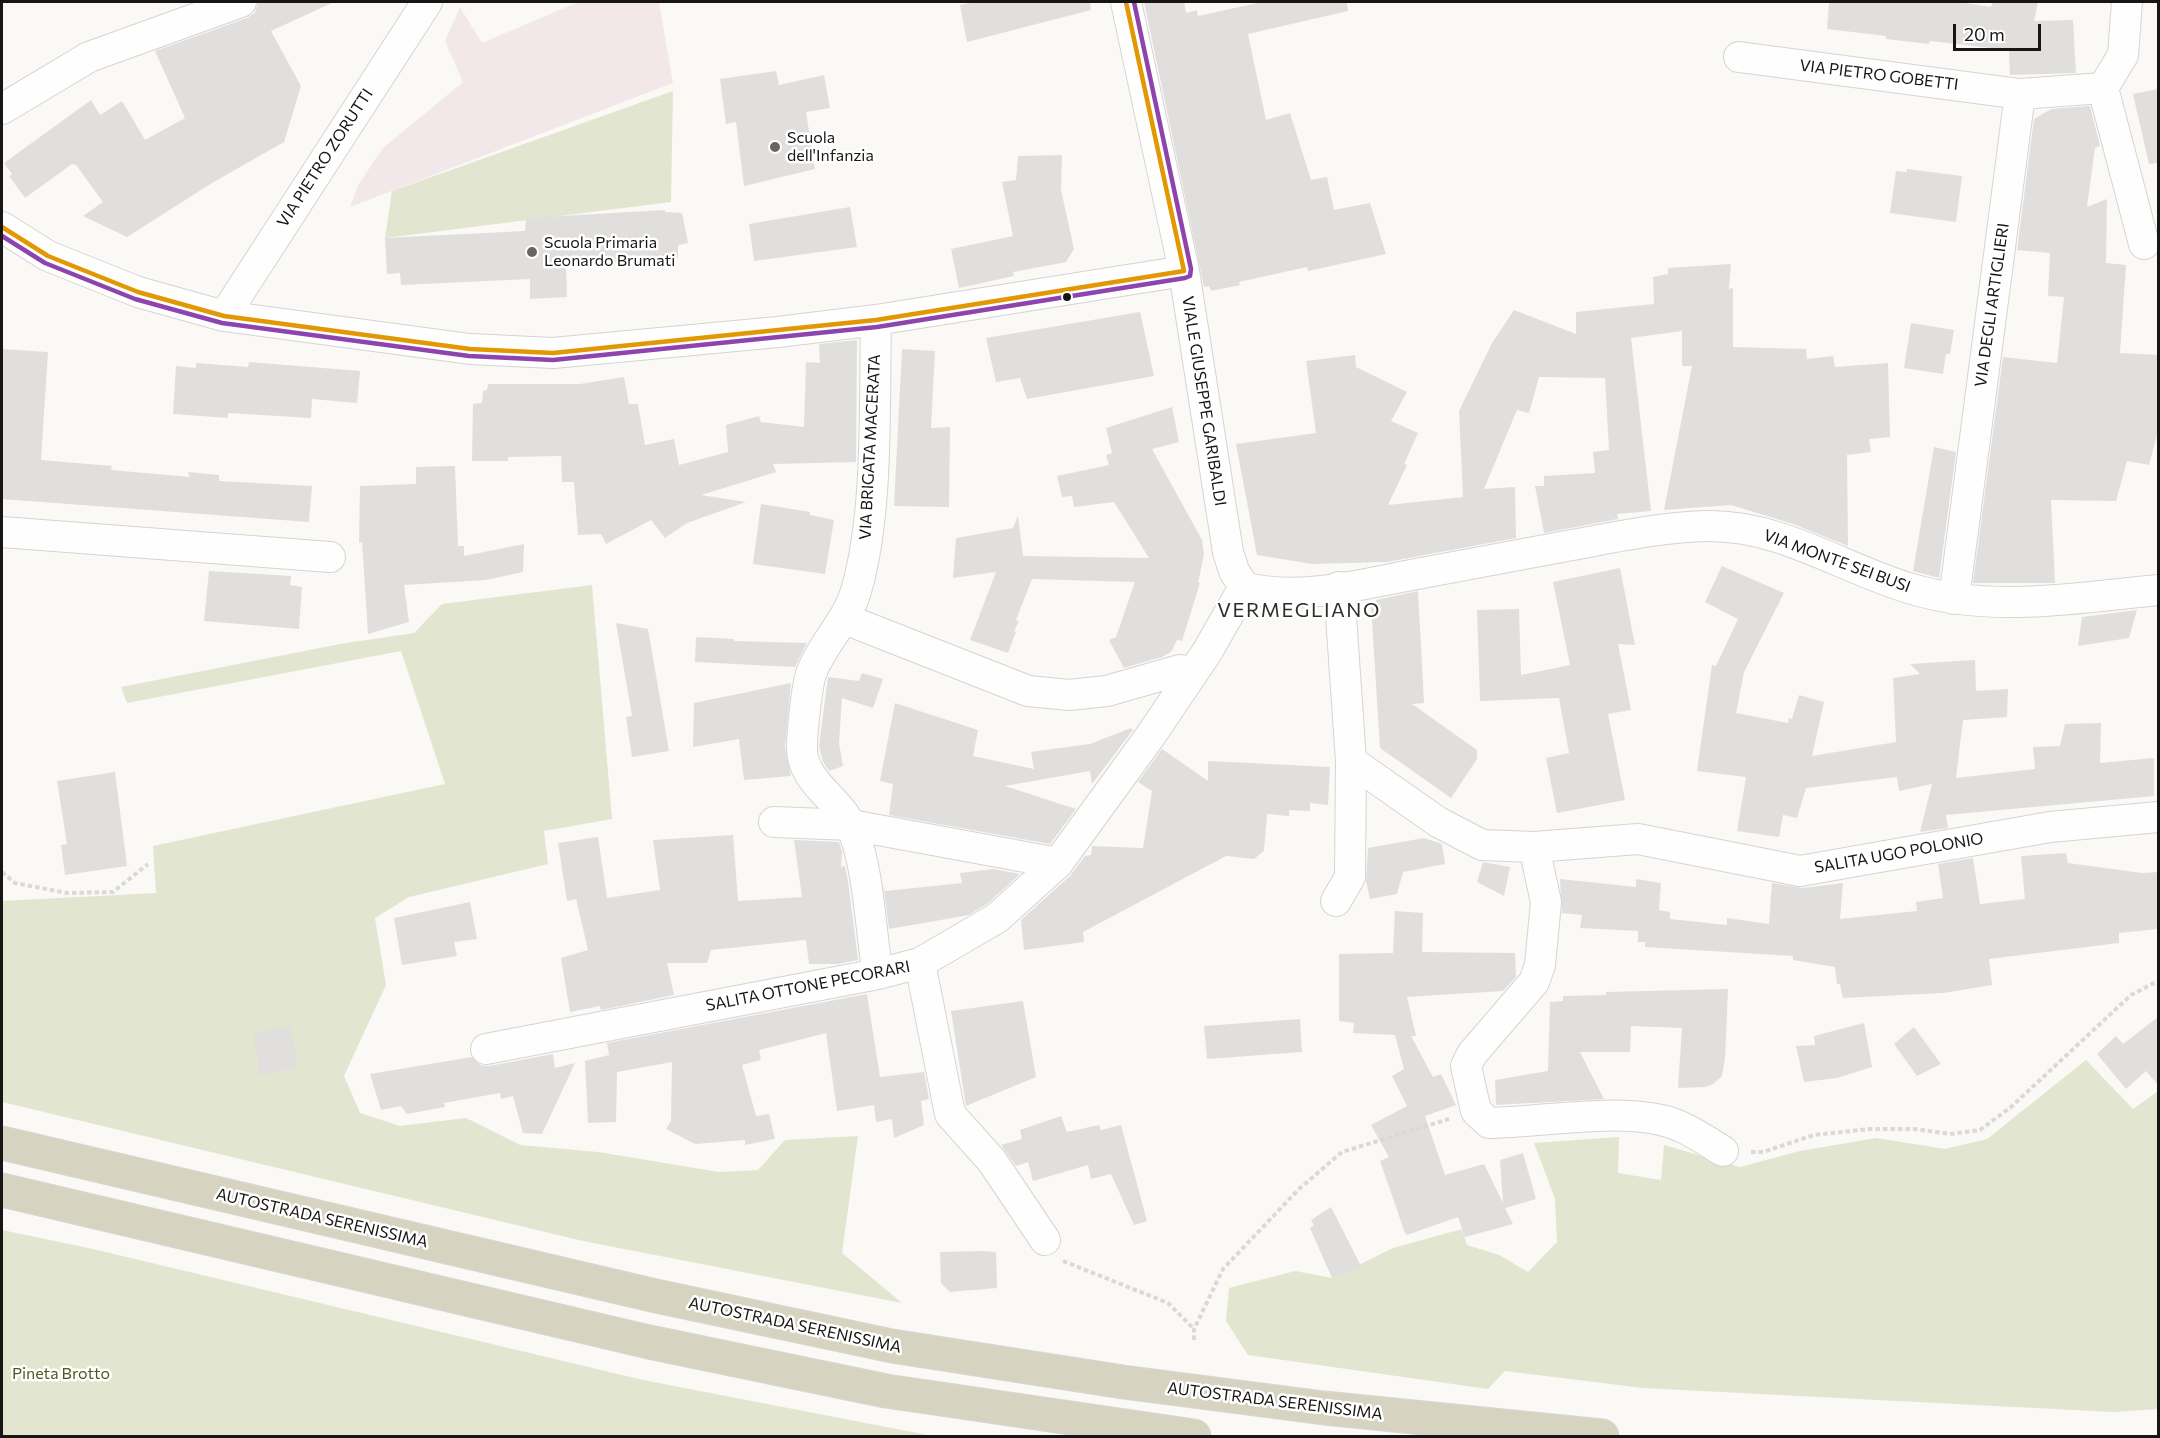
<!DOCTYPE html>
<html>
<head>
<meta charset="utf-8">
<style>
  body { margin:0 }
  #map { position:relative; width:2160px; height:1438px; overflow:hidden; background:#fbf9f6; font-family:Commissioner,sans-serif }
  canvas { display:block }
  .frame { position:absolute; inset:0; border:3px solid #171614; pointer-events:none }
  .scale { position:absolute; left:1953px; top:24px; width:88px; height:27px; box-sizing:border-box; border:3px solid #171614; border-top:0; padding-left:8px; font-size:18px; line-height:21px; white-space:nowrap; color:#171614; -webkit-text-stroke:4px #fff; paint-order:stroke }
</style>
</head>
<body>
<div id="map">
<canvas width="2160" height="1438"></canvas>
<div class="frame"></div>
<div class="scale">20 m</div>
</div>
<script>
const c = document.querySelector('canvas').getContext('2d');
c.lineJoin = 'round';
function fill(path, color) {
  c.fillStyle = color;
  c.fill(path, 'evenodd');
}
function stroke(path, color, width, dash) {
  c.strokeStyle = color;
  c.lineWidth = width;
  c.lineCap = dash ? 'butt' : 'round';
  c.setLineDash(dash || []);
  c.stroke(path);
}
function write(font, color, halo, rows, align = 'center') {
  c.font = font + ' Commissioner,sans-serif';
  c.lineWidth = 5;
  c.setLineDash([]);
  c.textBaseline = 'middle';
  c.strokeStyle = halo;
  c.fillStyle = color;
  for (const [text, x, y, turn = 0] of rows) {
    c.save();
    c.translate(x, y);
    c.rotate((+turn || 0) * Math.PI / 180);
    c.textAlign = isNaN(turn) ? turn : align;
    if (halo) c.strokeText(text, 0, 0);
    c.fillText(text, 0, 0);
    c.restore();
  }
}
fill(new Path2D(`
  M578,2H659L673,83L350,207L358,185L383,148L463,82L445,41L460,7L482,43Z`), '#f2e8e9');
fill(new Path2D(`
  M673,91L671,202L385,238L392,191Z
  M592,585L612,819L544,831L548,864L409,897L375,918L386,985L344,1076L360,1113L400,1126L466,1118L520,1145L598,1152L719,1172L758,1170L785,1140L858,1136L842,1253L902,1303L583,1241L2,1102V901L156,893L153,846L445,784L401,651L127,703L121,687L340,644L414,633L442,604Z
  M2086,1060L2133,1109L2158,1091V1409L2113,1412L1643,1388L1505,1371L1488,1389L1248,1355L1226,1321L1229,1288L1295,1271L1332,1278L1393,1248L1462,1229L1467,1245L1499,1255L1528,1272L1557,1242L1555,1199L1534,1143L1619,1137L1618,1173L1661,1180L1664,1145L1740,1167L1800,1151L1876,1138L1945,1149L1987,1139Z
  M2,1230L93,1249L643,1380L933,1436H2Z`), '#e2e5cf');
fill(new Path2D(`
  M258,2H334L271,31L301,86L284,142L212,183L127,237L83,216L103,202L76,165L72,164L25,198L9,176L12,174L4,163L91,100L100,115L122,101L145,140L185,118L155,51L247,18L255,13Z
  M975,2H1090L1091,10L967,42L960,5Z
  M1144,2H1184L1186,13L1197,10L1198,16L1262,2H1347L1348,11L1248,34L1266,120L1290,113L1311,180L1327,177L1334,210L1370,203L1386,254L1308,271L1307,267L1239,282L1240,285L1211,291L1209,286L1204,287Z
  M1829,2H1958L1991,7L1993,2H2038L2034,21L2073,20L2076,73L2010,75L2009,50L1930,41L1929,44L1886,39V36L1827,29Z
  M776,71L779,85L824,75L830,108L806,112L815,169L744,186L736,122L726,124L720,79Z
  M2158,89V163L2149,164L2133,94Z
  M2090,106L2100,146L2095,148L2087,207L2107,199L2106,263L2126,265L2120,353L2158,355V431L2149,465L2127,461L2116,501L2051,500L2055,583H1973L2003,357L2057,363L2064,297L2048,296L2050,253L2017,250L2034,119L2051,109Z
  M1062,155L1061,190L1074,249L1066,262L1013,272L1014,276L959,288L951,249L1013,236L1002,182L1016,180L1018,156Z
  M1907,169L1962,176L1956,222L1890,213L1896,171L1907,172Z
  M850,207L857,247L754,261L749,224Z
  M665,210V212L682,213L688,243L678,245V258L566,267L567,297L530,299V279L401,285L400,273L387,274L385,238L525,231L526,218Z
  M1731,264L1729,289L1733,288V347L1806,349L1807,359L1833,356L1835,367L1888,363L1890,437L1869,439L1871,452L1847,455L1848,546L1793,524L1731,505L1664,510L1692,366H1682V331L1631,338L1651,511L1617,514L1618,519L1544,533L1535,486H1544V476L1595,473L1593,452L1609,450L1605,378L1539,377L1529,413L1517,410L1484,489L1515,487L1516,538L1387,562L1312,564L1257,555L1236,444L1316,433L1306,361L1355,355L1356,367L1407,392L1391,421L1418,433L1404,464L1407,465L1388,505L1463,497L1459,411L1492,343L1514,310L1576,334V312L1654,304L1653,277L1668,274V268Z
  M1140,312L1154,376L1027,399L1020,378L996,382L986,338Z
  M1911,323L1954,330L1950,354H1946L1943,374L1904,368Z
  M857,340L856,462L773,464L776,472L701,495L746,502L687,523L665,538L651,520L606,544L601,534L578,535L574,482H562L561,456L508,457V461H472L473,404L482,403L483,391L487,390L488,384H580L624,377L629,404H638L645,445L674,439L679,465L728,452L726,425L759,416L761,422L804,427L806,362L820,363L819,344Z
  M2,349L48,352L41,460L112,466L111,470L190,477L188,472L219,475V481L312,486L309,522L2,499Z
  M902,349L935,351L931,428L950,427L949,507L894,506Z
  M249,362L360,371L357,403L312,399L311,418L228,413V418L173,414L176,366L196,368V363L248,367Z
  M1172,407L1179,442L1152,449L1202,540L1204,554L1198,583H1200L1182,641L1177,640L1171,652L1162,657L1124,668L1109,640L1116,637L1135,582L1032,579L1016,620L1019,621L1014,631L1016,632L1008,653L970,640L996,572L953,578L956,538L1013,528L1018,516L1023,556L1149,558L1114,502L1074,507L1072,496L1062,497L1057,476L1109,465L1106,455L1112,453L1106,428Z
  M1934,447L1956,452L1939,578L1913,571Z
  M455,466L458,546H464V556L524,544L523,572L486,580L404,585L409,622L368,634L362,542L359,543L360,486L416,484V467Z
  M761,504L810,512V515L834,520L825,574L753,564Z
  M1722,566L1784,593L1744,672L1736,713L1788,723L1789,718L1792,719L1799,695L1824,702L1812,756L1896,742L1893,678L1920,674L1910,664L1975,660L1976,691L2008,689L2007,717L1963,720L1956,778L2035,769L2033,747L2060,746L2065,724L2101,723L2100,763L2154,758V796L1946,815L1948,828L1920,832L1932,784L1899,791L1897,777L1806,788L1797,818L1783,815L1779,837L1737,831L1746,777L1697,771L1712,665L1716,666L1738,619L1705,602Z
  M1620,568L1635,645L1618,644L1631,710L1608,714L1625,800L1557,813L1546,758L1569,753L1559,698L1480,701L1477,610L1519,609L1521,675L1570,665L1553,582Z
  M209,571L291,576L290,585L302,587L299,629L204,621Z
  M1418,591L1424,703L1412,704L1477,750V759L1451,798L1380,748L1371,606L1376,600Z
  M2137,610L2129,638L2078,646L2082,617Z
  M616,623L648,629L669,751L632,757L626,717L632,716Z
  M696,637L734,639V641L807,643L795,667L695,662Z
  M862,673L883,679L873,708L842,698L839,743L843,766L829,771L823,762L819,746L828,677L859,681Z
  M791,683L785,747L791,776L744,780L739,739L693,747L694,703Z
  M895,703L978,730L973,756L1034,769L1031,752L1090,744L1131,728L1133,730L1092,784L1090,771L1005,786L1076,809L1050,844L889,815L893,784L880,781Z
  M1162,749L1208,781V761L1330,767L1328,805L1310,803V811L1289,810V816L1267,814L1264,851L1254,859L1226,856L1083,932L1084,942L1024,950L1021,920L1070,876L1085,856L1091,855L1092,846L1143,848L1152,791L1138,782Z
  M115,772L127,866L65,875L61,845L67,844L57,781Z
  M733,835L738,901L802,897L794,840L839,842L842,852L841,867L845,866L848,881L858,960L838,964H809L806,940L711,950L707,963H667L674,995L601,1010L600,1006L570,1012L561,958L588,950L576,899L567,901L558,843L598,837L607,898L660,890L653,840Z
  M1424,838L1442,844L1445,864L1403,872L1397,894L1370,899L1366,881L1368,848Z
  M2066,853L2068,863L2142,873L2158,872V929L2119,933V943L1989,959L1992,985L1943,993L1843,998L1840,984H1837L1835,967L1793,960V956L1645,947V942H1638V931L1580,928L1582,915L1562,913L1560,879L1636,887V879L1661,883L1659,910L1670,912V919L1727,925V918L1769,924L1772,883L1803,888L1843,883L1840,919L1917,911L1916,902L1943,898L1938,864L1973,858L1980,904L2025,899L2021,856Z
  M1483,862L1510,867L1504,896L1477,882Z
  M993,869L1020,874L987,904L969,915L889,929L883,882L885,891L962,883L960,873Z
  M470,902L477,939L454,942L457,956L402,965L394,918Z
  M1395,911L1423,913L1422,952L1515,953L1516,977L1503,991L1407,997L1416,1036H1411L1433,1077L1441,1074L1456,1105L1425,1116L1445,1175L1484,1164L1503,1203L1500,1160L1523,1153L1536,1199L1505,1208L1513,1224L1465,1237L1458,1217L1407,1235L1405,1233L1380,1161L1389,1157L1371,1125L1407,1106L1392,1076L1404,1069L1395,1035L1353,1033L1354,1023L1339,1021V954L1393,953Z
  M1728,989L1725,1058L1722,1076L1713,1084L1705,1087L1678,1088L1682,1028L1631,1026L1630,1052H1580L1604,1099L1496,1105L1495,1080L1548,1071L1550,1002L1563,1001V996L1606,995V992Z
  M867,994L880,1077L924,1072L929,1099L921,1101L924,1125L894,1138L892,1119L876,1122L874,1105L837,1111L826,1033L759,1050L761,1060L742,1065L756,1116L769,1114L775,1139L745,1145V1140L695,1144L666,1129L671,1121L672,1062L617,1072L616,1122L588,1123L585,1061L609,1055L607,1043Z
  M1023,1001L1036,1077L966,1106L951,1011Z
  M2158,1017V1085L2146,1071L2126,1089L2097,1054L2116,1036L2123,1044Z
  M1300,1019L1302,1052L1207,1059L1204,1026Z
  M1864,1023L1872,1067L1837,1078L1804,1082L1796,1046L1815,1045L1814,1036Z
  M291,1026L298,1068L260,1075L253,1033Z
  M1914,1027L1941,1064L1917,1076L1894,1044Z
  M553,1054L555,1068L575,1063L542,1134L523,1133L513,1096L501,1099L500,1093L444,1103L445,1107L407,1114L401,1106L381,1110L370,1074L472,1057L480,1065L489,1066Z
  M1061,1116L1067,1132L1099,1125L1101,1130L1121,1125L1147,1221L1134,1225L1111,1174L1091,1179L1088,1165L1033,1181L1028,1162L1016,1166L1001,1145L1022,1139L1020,1130Z
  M1331,1207L1361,1266L1332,1278L1310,1228L1314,1225L1311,1220Z
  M981,1251L996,1252L997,1288L950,1292L941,1283L940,1252Z`), '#e1dfdd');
const minor = new Path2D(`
  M1126,2L1184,271L1228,552L1234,571L1244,587
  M1739,57L2020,94
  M2103,88L2144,244
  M2,109L89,57L241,2
  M2,227L48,256L138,292L224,316L470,349L553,353L778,332L876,320L1184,271
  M224,316L427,2
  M876,320C874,404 879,512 856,591C847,621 824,642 812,671C807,683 802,732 802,747C801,781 839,799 851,826C869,865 870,930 878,974
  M2,532L330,557
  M1244,587C1292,601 1357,586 1406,576C1461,566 1517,555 1572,545C1616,537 1662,527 1707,526C1782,525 1843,569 1912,589C1991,613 2077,598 2158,590
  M1954,599L2020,94L2103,88L2123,55L2127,2
  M845,619L1028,691L1069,695L1107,691L1180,670L1193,672
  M1351,761L1438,822L1482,845L1534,847L1638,839L1800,871L2050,827L2158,817
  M774,822L851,825L1058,863
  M1534,847L1546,902L1540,965L1534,982L1472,1054L1466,1066L1476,1111L1489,1123C1541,1122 1610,1109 1661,1120C1684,1125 1703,1139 1723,1151
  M1336,901L1350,877L1351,761L1339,587
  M920,963L950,1114L992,1161L1045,1240
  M486,1049L878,974L920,963L997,918L1058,863L1151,735L1207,652L1244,587`);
const motorway = new Path2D(`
  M2,1143L656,1296L892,1346L1123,1382L1324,1408L1602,1436
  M2,1190L649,1342L886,1391L1194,1436`);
stroke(minor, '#d6d4d2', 32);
stroke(motorway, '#d8d7d6', 35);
stroke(new Path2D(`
  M2,872L15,883L67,893L113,892L148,864
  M1751,1152H1763L1814,1135L1870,1129H1914L1950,1134L1980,1130L2011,1107L2131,995L2158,981
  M1063,1261L1168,1303L1194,1329
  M1194,1340V1329L1223,1269L1299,1189L1342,1152L1449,1119`), '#d9d9d8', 4, [4.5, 3]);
stroke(minor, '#fefefe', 30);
stroke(motorway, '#d6d4c1', 33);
stroke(new Path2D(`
  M2,227L48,256L138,292L224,316L470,349L553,353L876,320L1184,271L1126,2`), '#e19802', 4.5);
stroke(new Path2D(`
  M2,236L45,263L135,299L222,323L469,356L553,360L877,327L1185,278L1190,276L1191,269L1134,2`), '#8e44ad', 4.5);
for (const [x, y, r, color] of [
  [775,147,6,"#676563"],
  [532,252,6,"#676563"],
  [1067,297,5,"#171614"]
]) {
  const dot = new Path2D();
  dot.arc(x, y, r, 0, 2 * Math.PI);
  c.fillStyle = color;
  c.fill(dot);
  stroke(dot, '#fff', 2);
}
write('16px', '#171614', '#fff', [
  ["VIA PIETRO GOBETTI",1879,75,7],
  ["VIA PIETRO ZORUTTI",325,158,-57],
  ["VIA DEGLI ARTIGLIERI",1992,305,-82],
  ["VIALE GIUSEPPE GARIBALDI",1204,401,81],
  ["VIA BRIGATA MACERATA",870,447,-87],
  ["VIA MONTE SEI BUSI",1837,561,20],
  ["SALITA UGO POLONIO",1899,853,-10],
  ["SALITA OTTONE PECORARI",808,986,-11],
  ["AUTOSTRADA SERENISSIMA",322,1218,13],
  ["AUTOSTRADA SERENISSIMA",795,1325,12],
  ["AUTOSTRADA SERENISSIMA",1275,1401,7]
]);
write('16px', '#171614', '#fff', [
  ["Scuola",787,138],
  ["dell'Infanzia",787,156],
  ["Scuola Primaria",544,243],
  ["Leonardo Brumati",544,261]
], 'left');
write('16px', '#4f581b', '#fff', [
  ["Pineta Brotto",61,1374]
]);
c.letterSpacing = '1.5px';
write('20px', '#2f2d2a', '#fff', [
  ["VERMEGLIANO",1299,610]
]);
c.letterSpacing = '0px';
</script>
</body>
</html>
